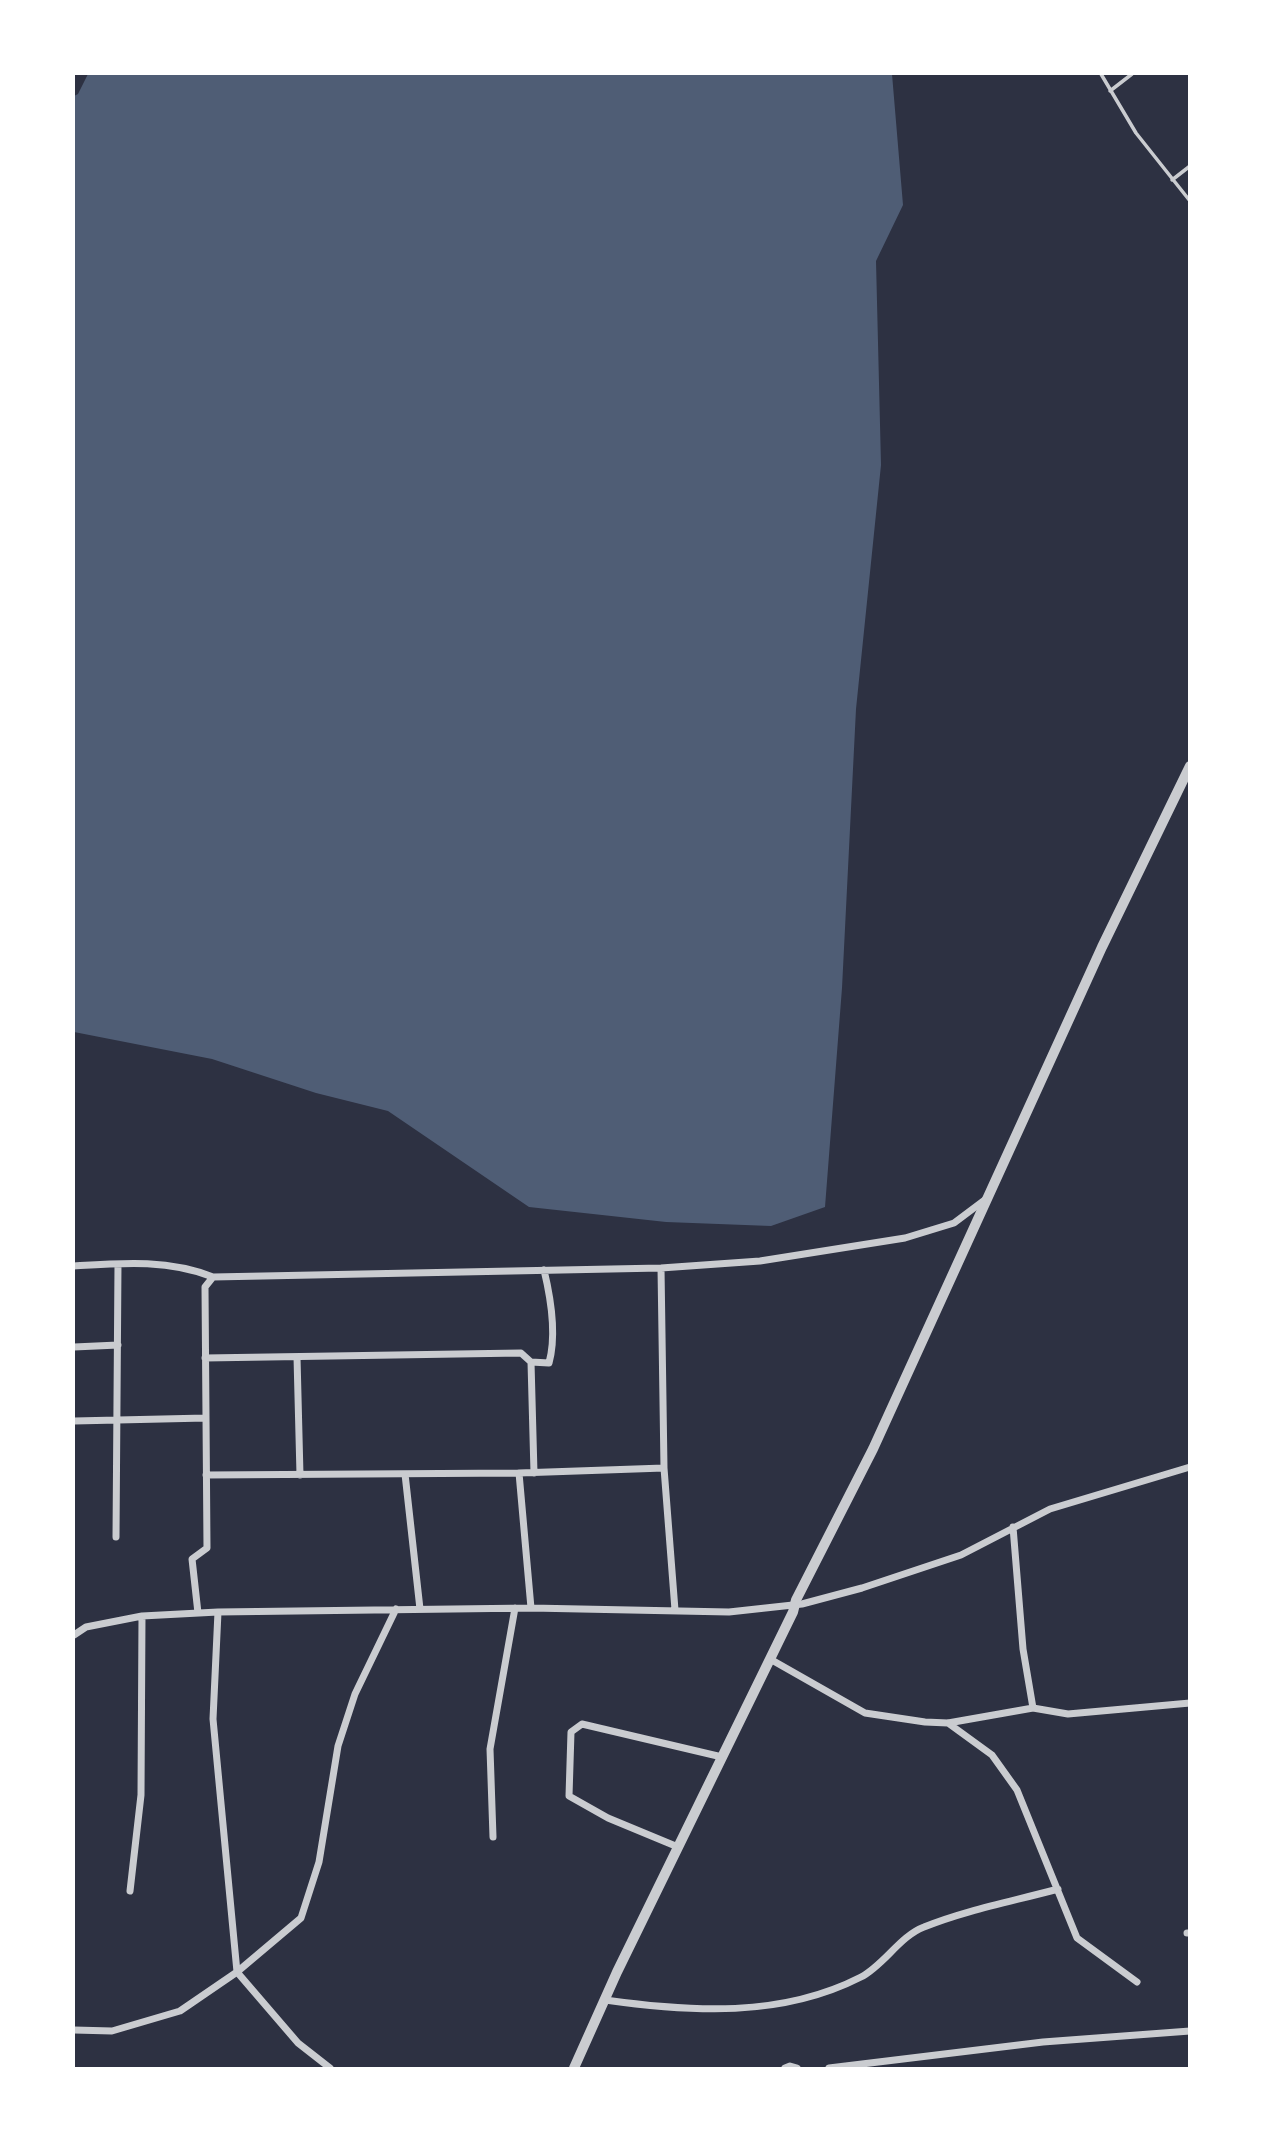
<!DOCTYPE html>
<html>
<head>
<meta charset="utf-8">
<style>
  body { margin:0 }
  #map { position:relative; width:1263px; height:2142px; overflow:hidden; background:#2d3142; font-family:"Asap Condensed",sans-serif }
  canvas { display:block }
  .frame { position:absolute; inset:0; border:75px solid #fff; pointer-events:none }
</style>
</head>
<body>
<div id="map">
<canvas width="1263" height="2142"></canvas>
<div class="frame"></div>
</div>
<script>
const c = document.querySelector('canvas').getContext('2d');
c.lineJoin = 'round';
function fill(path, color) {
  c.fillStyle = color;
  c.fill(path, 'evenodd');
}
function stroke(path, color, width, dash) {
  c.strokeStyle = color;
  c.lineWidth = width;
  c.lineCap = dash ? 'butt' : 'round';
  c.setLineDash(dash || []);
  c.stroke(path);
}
fill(new Path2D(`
  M88,74H892L903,205L876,261L881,465L856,709L842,988L825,1207L771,1226L666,1222L529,1207L388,1111L316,1093L212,1059L74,1032V96L78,94Z`), '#4f5d75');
stroke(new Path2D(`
  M1101,74L1136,133L1190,201
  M1110,91L1132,74
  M1172,180L1190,166`), '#caccd0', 3.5);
stroke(new Path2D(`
  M74,1266C121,1263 168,1259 213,1277L661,1268L760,1261L905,1238L954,1223L986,1199
  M661,1268L664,1468L675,1610
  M74,1347L118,1345
  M297,1357L300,1475
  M205,1358L521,1353L531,1362L534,1473
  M531,1362L549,1363C557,1334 551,1299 544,1270
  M74,1421L206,1418
  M519,1473L531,1608
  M405,1474L420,1609
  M206,1475L519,1473L664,1468
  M1013,1527L1023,1649L1033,1708
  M116,1537L118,1264
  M218,1612L213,1719L237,1972L298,2043L330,2068
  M198,1613L192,1559L207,1548L205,1287L213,1277
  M74,1635L86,1627L142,1616L218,1612L531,1608L729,1612L802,1604L862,1588L961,1555L1050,1509L1190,1467
  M770,1659L865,1713L925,1722L948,1723L1033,1708L1068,1714L1190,1703
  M948,1723L992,1755L1017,1790L1077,1938L1137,1982
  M493,1837L490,1749L515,1608
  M678,1847L608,1818L569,1796L571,1732L582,1724L722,1757
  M130,1891L141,1795L142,1616
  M1187,1933H1190
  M605,2000C691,2012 781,2018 861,1977C884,1965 900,1936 924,1927C966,1910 1014,1901 1058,1889
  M74,2030L112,2031L180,2011L237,1972L301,1918L319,1862L338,1746L355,1694L396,1609
  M785,2068L790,2066L797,2068
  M829,2068L1043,2042L1190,2031`), '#caccd0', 7);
stroke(new Path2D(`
  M574,2068L617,1972L793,1612L796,1600L873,1449L1102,947L1190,766`), '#caccd0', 10);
</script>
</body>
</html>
